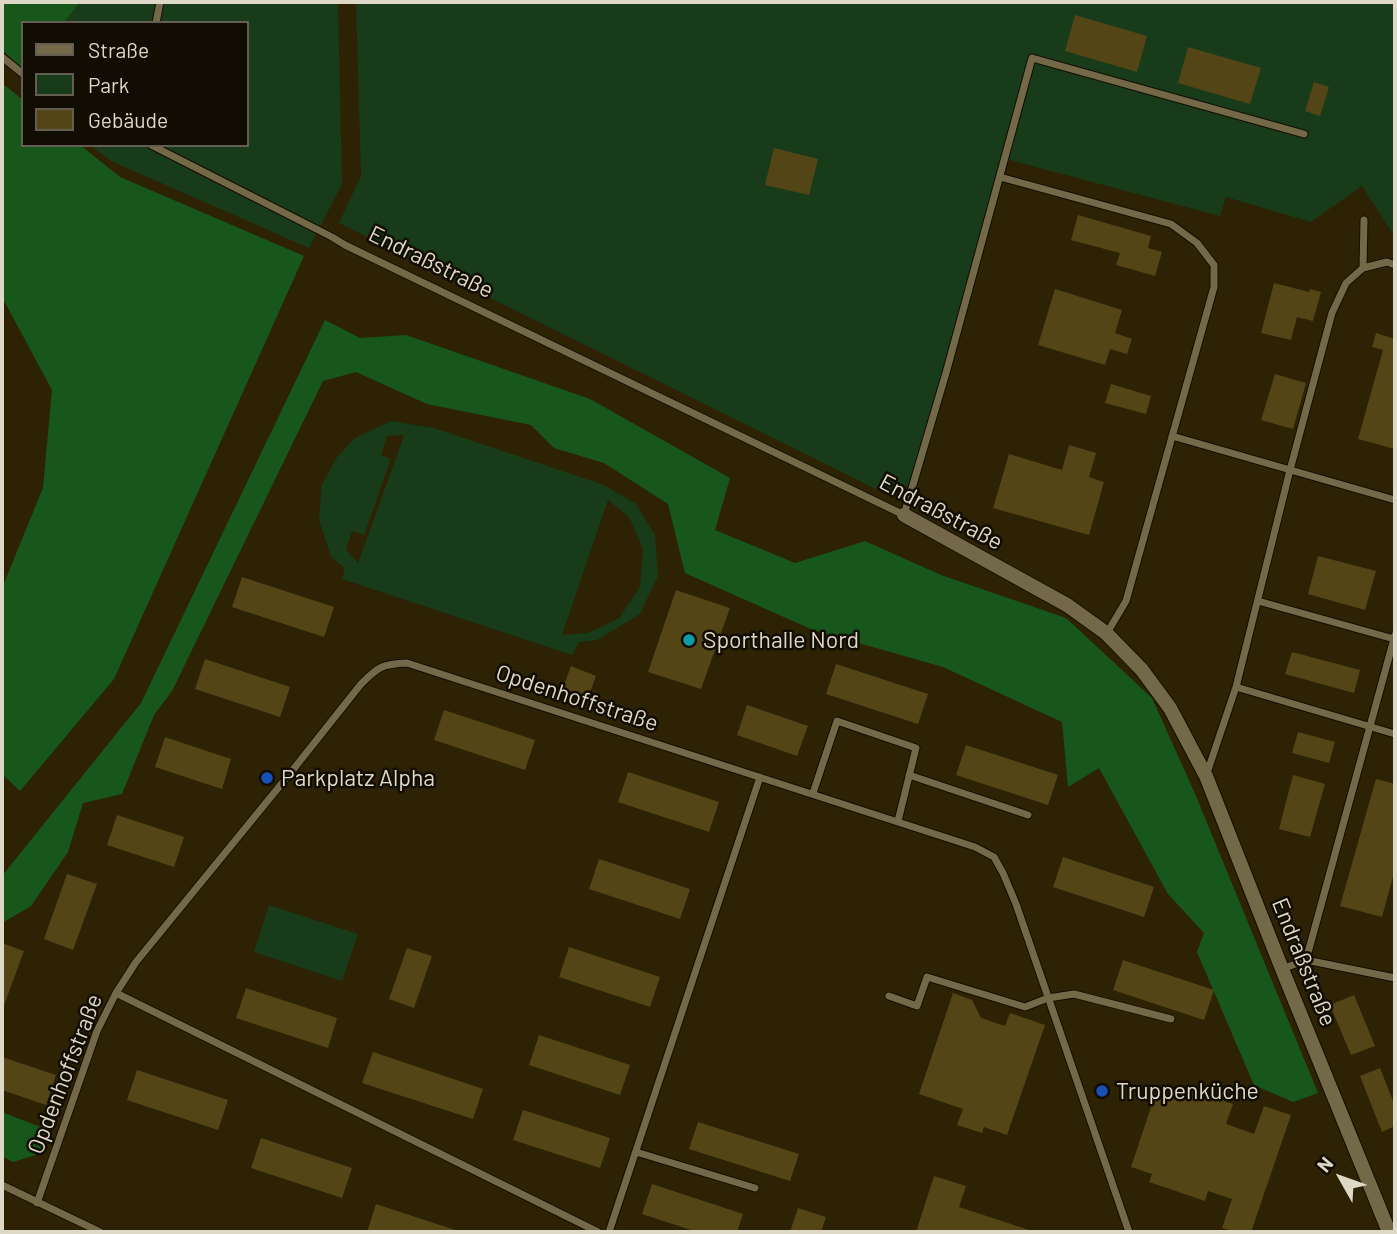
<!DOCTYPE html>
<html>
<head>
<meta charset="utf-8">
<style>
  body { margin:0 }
  #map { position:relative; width:1397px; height:1234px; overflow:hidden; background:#2d2304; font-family:Barlow,sans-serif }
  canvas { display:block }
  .frame { position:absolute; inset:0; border:4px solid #ded8c7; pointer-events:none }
  .legend { position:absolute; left:21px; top:21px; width:228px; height:126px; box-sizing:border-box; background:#110d03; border:2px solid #635e51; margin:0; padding:9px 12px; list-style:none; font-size:21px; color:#ded8c7 }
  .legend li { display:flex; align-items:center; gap:14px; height:35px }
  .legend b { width:35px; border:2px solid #635e51 }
  .north { position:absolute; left:1306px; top:1143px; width:70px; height:70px; -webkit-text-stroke:5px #110d03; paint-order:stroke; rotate:310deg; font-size:19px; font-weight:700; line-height:28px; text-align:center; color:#ded8c7 }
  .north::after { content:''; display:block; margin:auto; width:24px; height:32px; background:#ded8c7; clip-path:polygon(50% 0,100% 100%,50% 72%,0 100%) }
</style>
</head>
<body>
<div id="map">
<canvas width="1397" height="1234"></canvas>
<div class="frame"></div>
<ul class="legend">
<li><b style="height:9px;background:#736848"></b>Straße</li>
<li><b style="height:19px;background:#183b19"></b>Park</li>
<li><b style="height:19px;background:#534516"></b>Gebäude</li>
</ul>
<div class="north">N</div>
</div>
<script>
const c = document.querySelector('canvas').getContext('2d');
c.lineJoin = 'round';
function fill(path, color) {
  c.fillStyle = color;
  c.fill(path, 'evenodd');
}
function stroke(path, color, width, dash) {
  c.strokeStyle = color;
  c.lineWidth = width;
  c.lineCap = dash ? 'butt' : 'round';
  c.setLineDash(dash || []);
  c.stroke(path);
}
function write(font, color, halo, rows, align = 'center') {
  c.font = font + ' Barlow,sans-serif';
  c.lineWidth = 5;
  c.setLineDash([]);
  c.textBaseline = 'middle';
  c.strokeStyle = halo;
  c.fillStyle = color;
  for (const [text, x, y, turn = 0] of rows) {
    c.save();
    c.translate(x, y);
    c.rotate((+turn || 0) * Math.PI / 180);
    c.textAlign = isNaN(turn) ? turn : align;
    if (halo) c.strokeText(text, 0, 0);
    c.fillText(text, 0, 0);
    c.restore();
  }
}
fill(new Path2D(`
  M80,2H338L342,184L309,248L111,161L90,145H247V23H64Z
  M356,2H1395V237L1362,186L1311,222L1226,197L1220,216L1002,158L912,479C905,491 896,495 882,492L339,223L361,176Z
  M391,421L434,428L604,485L636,504L655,535L658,576L640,614L597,640L579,642L572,655L342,579L345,568L331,557L319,520L322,484L337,457L355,438ZM404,435V436L358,563L346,550L352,531L364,535L391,459L381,455L387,436ZM608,500L629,517L643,549L640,587L619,618L588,633L562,635Z
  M269,905L358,934L342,981L254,952Z`), '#183b19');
fill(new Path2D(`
  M2,2H80L64,23H23V69L2,50Z
  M2,83L23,100V145H80L120,177L304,256L114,679L20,791L2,774V588L43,488L52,390L2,297Z
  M325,320L360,338L406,335L590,399L730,478L715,530L795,563L865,541L941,575L1066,618L1152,698L1196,796L1318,1093L1293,1102L1254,1085L1197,952L1204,933L1168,894L1099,768L1068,787L1062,722L943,667L813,630L685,573L668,504L604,463L554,448L531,425L427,404L356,372L323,381L172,691L154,715L122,794L83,803L68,852L31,906L2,923V876L141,703Z
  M2,1112L48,1130L42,1153L13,1162L2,1156Z`), '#18571b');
fill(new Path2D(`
  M1075,15L1147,36L1137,72L1065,51Z
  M1188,47L1261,68L1250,104L1178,83Z
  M1314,82L1329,87L1320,116L1305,111Z
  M774,148L818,159L809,195L765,185Z
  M1078,215L1151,236L1148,248L1162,252L1155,276L1116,265L1120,253L1071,240Z
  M1274,283L1309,292L1310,289L1321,292L1313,321L1297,317L1291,340L1261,333Z
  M1055,289L1122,310L1115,333L1132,339L1127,354L1110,349L1105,365L1038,345Z
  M1376,333L1395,339V449L1358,439L1383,350L1372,347Z
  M1275,374L1306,383L1293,429L1261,420Z
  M1111,384L1151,396L1146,414L1105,403Z
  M1069,445L1096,453L1089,477L1104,482L1089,535L993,508L1009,454L1062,470Z
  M1318,556L1376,571L1365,610L1308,594Z
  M242,577L334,607L324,637L232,607Z
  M676,590L730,608L701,689L648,672Z
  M1292,652L1360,670L1354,693L1285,674Z
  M205,659L290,687L280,717L195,689Z
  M836,664L928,694L918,724L826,694Z
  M571,666L596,676L588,698L563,688Z
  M747,705L808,726L797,756L737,735Z
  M444,710L535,740L525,770L434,740Z
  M1298,732L1335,742L1329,763L1292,753Z
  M165,737L231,759L222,789L155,767Z
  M966,745L1058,775L1048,805L956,775Z
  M628,772L719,802L709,832L618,802Z
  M1293,775L1325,784L1310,837L1279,829Z
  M1376,779L1395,784V869L1382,917L1340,906Z
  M117,815L184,837L174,867L107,845Z
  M1063,857L1154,887L1144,917L1053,887Z
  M599,859L690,889L680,919L589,889Z
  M67,874L97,884L73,950L44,939Z
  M2,943L24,951L3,1008H2Z
  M569,947L660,977L650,1007L559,977Z
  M407,948L432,956L414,1008L389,999Z
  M1123,960L1214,990L1204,1020L1113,990Z
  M246,988L337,1018L328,1048L236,1018Z
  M953,993L972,1000L981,1018L1005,1026L1010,1013L1045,1025L1007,1135L984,1127L982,1133L957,1125L963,1109L919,1094Z
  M1354,995L1375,1046L1351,1055L1330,1005Z
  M539,1035L630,1065L620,1095L529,1065Z
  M373,1052L483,1089L473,1119L362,1083Z
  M2,1057L56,1075L46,1105L2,1090Z
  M1380,1068L1395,1106V1126L1382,1132L1360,1076Z
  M137,1070L228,1100L218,1130L127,1100Z
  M1183,1087L1233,1104L1226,1124L1254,1134L1264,1106L1291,1115L1251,1232H1236L1222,1228L1232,1199L1208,1191L1205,1201L1149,1182L1152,1174L1131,1167L1156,1092L1179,1100Z
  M523,1110L610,1138L600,1168L513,1140Z
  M698,1122L799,1154L790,1181L689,1149Z
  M261,1138L352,1168L342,1198L251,1168Z
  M934,1176L966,1186L959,1207L1029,1230L1028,1232H916Z
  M652,1184L743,1214L737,1232H697L642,1214Z
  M376,1204L455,1230L454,1232H367Z
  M798,1208L826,1217L821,1232H790Z`), '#534516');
const lane = new Path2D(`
  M156,23L160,2
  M2,57L23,74
  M151,145L332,237L345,245L904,515L946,373L1032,58L1304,134
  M1000,177L1171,224L1197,243L1214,265V287L1126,601L1107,633
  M1363,268L1364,220
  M1172,436L1395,500
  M1258,601L1394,639
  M1236,687L1395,734
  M1207,773L1236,687L1290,470L1332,313L1346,283L1363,268L1387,262L1395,265
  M909,775L1028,815
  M813,793L837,721L916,748L898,821
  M1306,960L1395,635
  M1282,969L1306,960L1395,978
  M116,993L598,1232
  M889,996L917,1006L927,977L1025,1007L1048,998L1074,994L1171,1019
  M636,1152L755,1188
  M2,1185L100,1232
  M37,1203L97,1031L116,993L136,962L292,771L361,684C378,667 382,664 407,663L975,847L994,857L1003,873L1016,904L1129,1232
  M609,1232L760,777`);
const street = new Path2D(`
  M904,515L1067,605L1106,633L1142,670L1170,708L1206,776L1282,969L1389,1232`);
stroke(lane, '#130d00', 9);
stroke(street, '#130d00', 16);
stroke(lane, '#736848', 7);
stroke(street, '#736848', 14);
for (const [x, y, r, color] of [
  [689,640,7,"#0f9aa8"],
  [267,778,7,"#1a4fb4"],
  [1102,1091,7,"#1a4fb4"]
]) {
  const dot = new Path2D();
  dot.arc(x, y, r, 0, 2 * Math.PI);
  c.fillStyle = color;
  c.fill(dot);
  stroke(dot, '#110d03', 2.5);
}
write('23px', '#ded8c7', '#110d03', [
  ["Endraßstraße",431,262,26],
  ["Endraßstraße",941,512,28],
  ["Opdenhoffstraße",577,698,18],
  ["Endraßstraße",1304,962,68],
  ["Opdenhoffstraße",65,1074,-69]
]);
write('23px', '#ded8c7', '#110d03', [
  ["Sporthalle Nord",703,640],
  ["Parkplatz Alpha",281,778],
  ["Truppenküche",1116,1091]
], 'left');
</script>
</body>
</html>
